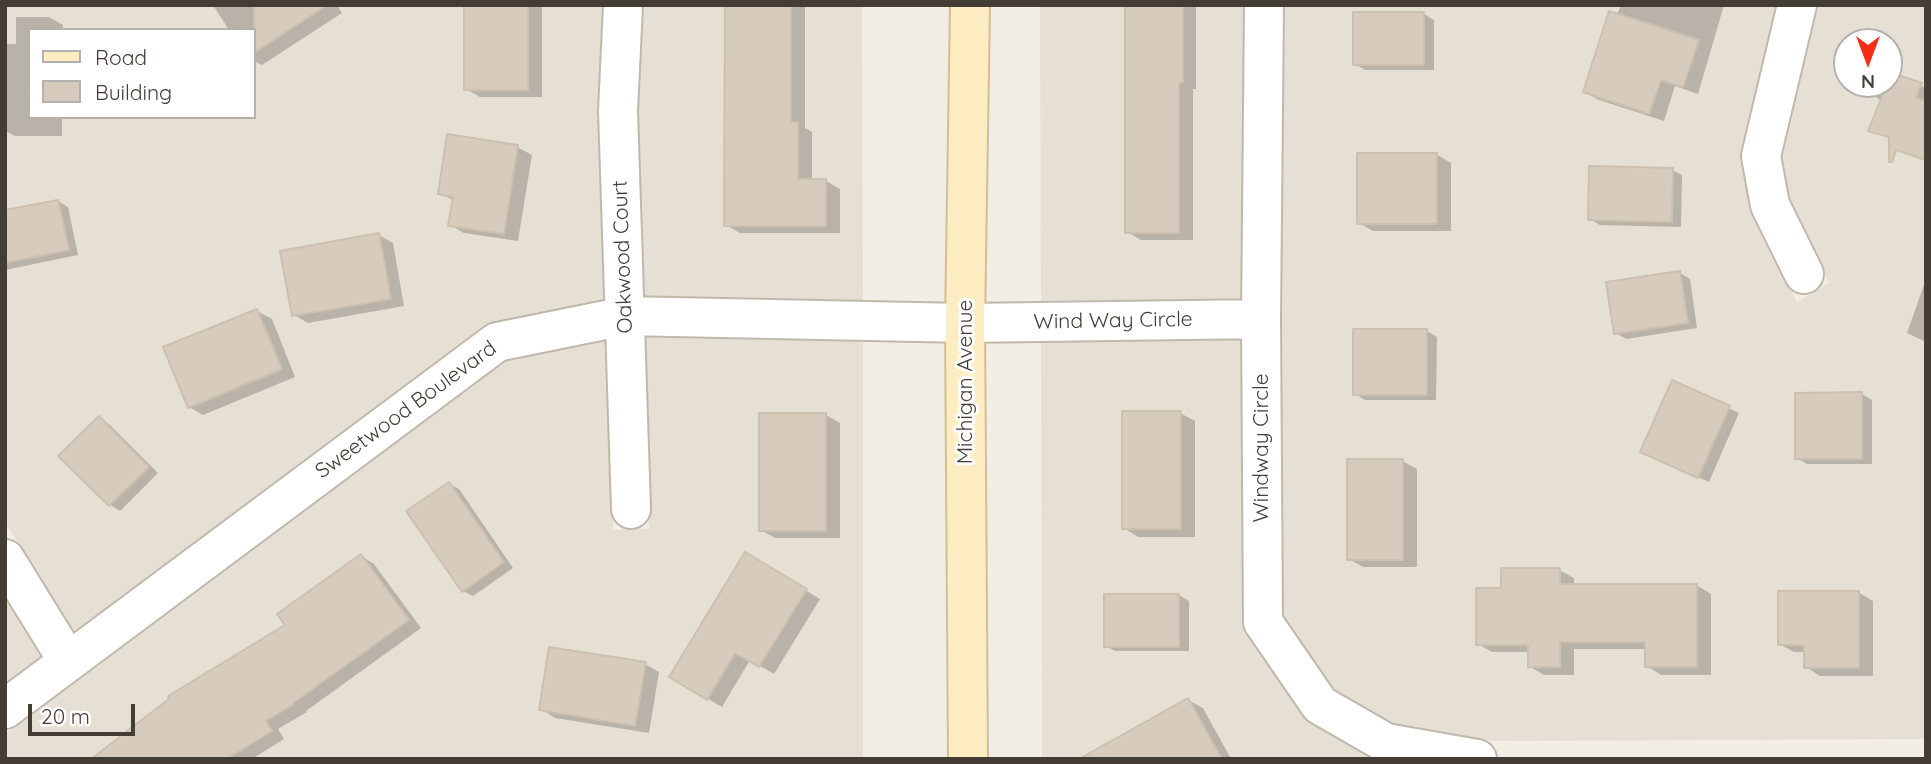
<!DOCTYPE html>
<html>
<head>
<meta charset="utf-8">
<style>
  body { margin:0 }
  #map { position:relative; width:1931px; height:764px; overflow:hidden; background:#f2ede5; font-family:Quicksand,sans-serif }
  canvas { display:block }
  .frame { position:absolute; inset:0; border:7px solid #443d35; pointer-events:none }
  .legend { position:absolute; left:28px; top:28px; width:228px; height:91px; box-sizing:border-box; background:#fff; border:2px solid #b4b1ae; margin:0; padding:9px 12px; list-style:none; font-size:21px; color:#443d35 }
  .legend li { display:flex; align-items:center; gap:14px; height:35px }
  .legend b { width:35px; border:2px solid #b4b1ae }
  .north { position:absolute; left:1833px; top:28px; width:70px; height:70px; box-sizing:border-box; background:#fff; border:2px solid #b4b1ae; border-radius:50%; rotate:180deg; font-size:19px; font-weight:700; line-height:28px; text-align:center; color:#443d35 }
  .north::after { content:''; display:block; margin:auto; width:24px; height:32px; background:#f62e18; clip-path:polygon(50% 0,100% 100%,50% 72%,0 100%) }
  .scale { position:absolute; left:28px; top:704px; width:107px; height:32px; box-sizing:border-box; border:4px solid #443d35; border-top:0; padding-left:9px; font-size:21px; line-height:24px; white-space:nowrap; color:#443d35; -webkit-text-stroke:5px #fff; paint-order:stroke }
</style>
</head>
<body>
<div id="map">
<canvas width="1931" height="764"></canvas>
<div class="frame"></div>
<ul class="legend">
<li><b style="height:9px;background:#feedc3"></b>Road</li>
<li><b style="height:19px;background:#d7cbbe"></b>Building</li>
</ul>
<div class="north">N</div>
<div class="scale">20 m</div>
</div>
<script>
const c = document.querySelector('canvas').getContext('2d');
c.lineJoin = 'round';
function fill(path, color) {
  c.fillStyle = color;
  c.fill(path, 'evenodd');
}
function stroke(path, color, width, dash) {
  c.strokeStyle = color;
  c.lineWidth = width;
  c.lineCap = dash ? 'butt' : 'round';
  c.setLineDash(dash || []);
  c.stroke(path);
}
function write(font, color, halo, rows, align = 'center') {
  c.font = font + ' Quicksand,sans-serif';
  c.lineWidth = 6;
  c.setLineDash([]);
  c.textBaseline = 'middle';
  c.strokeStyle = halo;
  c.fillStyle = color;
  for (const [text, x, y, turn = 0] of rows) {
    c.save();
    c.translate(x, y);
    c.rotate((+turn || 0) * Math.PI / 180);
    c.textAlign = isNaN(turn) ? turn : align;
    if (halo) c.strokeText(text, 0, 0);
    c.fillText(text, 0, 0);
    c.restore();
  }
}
fill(new Path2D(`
  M5,5H604L607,299L487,324L73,632L5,522ZM30,30H254V117H30Z
  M641,5H862L863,300L643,296L636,111Z
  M1040,5H1246L1243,299L1041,301Z
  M1283,5H1778L1755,214L1797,302L1829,283L1788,197L1780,157L1816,5H1926V739L1494,741L1392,723L1332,688L1281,615L1279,319ZM1847,42H1889V84H1847Z
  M644,337L863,342V759H5V734L504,361L608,340L613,530L649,529Z
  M1243,340L1249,634L1306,717L1312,723L1376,759H1042L1041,342Z
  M5,594L43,655L5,684Z`), '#e6dfd3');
fill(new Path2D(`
  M213,5H337L342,13L262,65L254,61V30H229Z
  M466,5H542V97H480L466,89Z
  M727,5H805V128L812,132V181H826L840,189V233H740L726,225Z
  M1127,5H1196V89H1193V240H1141L1127,232Z
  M1621,5H1724L1698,94L1675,86L1664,121L1599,100L1585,92Z
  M1424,14L1434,20V70H1365L1355,64Z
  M16,17H49L63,25V30H30V117H62V136H15L5,131V44H16Z
  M1889,74L1926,88V161L1901,152L1891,146L1894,140L1870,130L1882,101L1874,96L1878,84H1889Z
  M517,147L532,155L518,241L464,233L450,225L454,201L440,193Z
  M1436,154L1451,163V231H1373L1359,223Z
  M1672,170L1682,175L1681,227L1600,225L1590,219Z
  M58,201L68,207L78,255L5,270V212Z
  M379,235L393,243L404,306L308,323L294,315Z
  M1680,273L1690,279L1697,328L1626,339L1616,333Z
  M1926,279V342L1907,333Z
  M257,311L272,319L295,377L203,415L189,407Z
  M1427,331L1437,337L1436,400H1365L1355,394Z
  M1673,382L1739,413L1709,482L1652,457Z
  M1862,394L1872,400V464H1807L1797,458Z
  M1180,413L1195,421V537H1138L1124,528Z
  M826,415L840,423V538H775L761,530Z
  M99,419L109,424L158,473L120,511L111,505L61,456Z
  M1402,461L1417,469V567H1363L1349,559Z
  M449,484L459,489L513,568L473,596L463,591Z
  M746,555L820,599L774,674L750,660L722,707L708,699Z
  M361,556L374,564L421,628L306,711L307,712L278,729L284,739L252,759H94L287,626Z
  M1559,570L1574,578V585H1696L1711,594V675H1661L1647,666V649H1574V675H1544L1529,666V652H1492L1478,644L1503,589Z
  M1858,592L1873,601V676H1820L1806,667V652H1794L1779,644Z
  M1179,595L1189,601V651H1115L1106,646Z
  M645,664L659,672L649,733L555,718L541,709Z
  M1188,700L1203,708L1231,759H1107Z`), '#0003');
const building = new Path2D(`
  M254,5H327L254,53Z
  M464,5H528V90H464Z
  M725,5H791V122H798V179H826V226H724Z
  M1125,5H1183V82H1179V233H1125Z
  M1609,11L1699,40L1683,87L1661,80L1649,114L1583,92Z
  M1353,12H1424V65H1353Z
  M1889,72L1922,83L1916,98L1926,101V160L1896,150L1892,162H1889V137L1868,131L1887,84H1889Z
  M447,134L518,145L504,234L448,226L453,197L438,194Z
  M1357,153H1437V224H1357Z
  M1589,166L1673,168L1672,222L1588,220Z
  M58,200L69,250L5,263V210Z
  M379,233L391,299L292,316L280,251Z
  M1680,271L1688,323L1614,334L1606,282Z
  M257,309L282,369L188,408L163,347Z
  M1353,329H1427V395H1353Z
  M1672,380L1730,406L1698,478L1640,452Z
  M1862,392V459H1795V393Z
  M1122,411H1181V529H1122Z
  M759,413H826V531H759Z
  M99,416L149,467L109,506L58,456Z
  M1347,459H1403V560H1347Z
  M449,482L504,562L462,592L406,511Z
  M745,552L807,589L759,667L735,653L707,700L669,677Z
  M361,554L409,620L293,703L294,704L266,721L272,731L227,759H91L169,699L168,696L285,625L277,614Z
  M1501,568H1560V584H1697V667H1645V642H1560V667H1528V645H1476V588H1501Z
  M1778,591H1859V668H1804V645H1778Z
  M1104,594H1179V647H1104Z
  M549,647L646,662L635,726L539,710Z
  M1188,698L1222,759H1079Z`);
fill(building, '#d7cbbe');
stroke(building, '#cec0ae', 2);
const street = new Path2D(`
  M623,5L618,111L631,509
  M1264,5L1261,319L1263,622L1320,705L1386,743L1477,759
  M1797,5L1761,156L1770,205L1804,274
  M5,559L68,661
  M5,709L497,342L625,316L965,323L1261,319`);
const secondary = new Path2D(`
  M968,759L965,323L970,5`);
stroke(street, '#c0b8ab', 42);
stroke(secondary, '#d2bf95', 42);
stroke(street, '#fff', 38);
stroke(secondary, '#feedc3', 38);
write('21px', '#443d35', '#fff', [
  ["Oakwood Court",623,257,-92],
  ["Wind Way Circle",1113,321,-1],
  ["Michigan Avenue",966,382,-90],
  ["Sweetwood Boulevard",406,410,-36],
  ["Windway Circle",1262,448,-90]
]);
</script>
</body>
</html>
